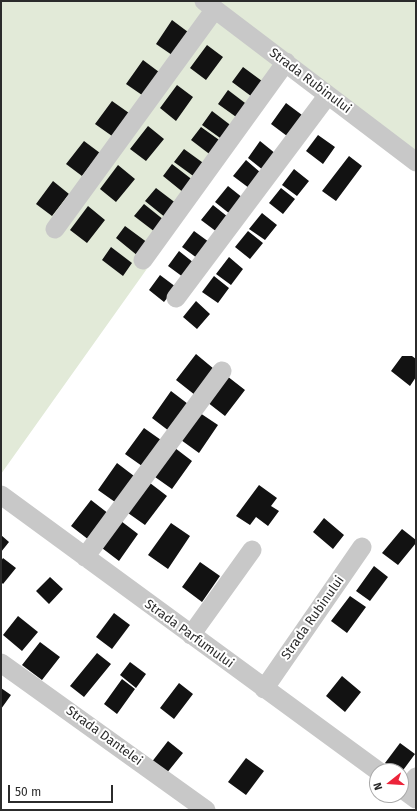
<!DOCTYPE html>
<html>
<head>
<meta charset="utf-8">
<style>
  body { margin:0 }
  #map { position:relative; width:417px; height:811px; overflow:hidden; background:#fff; font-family:"Fira Sans",sans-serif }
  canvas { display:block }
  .frame { position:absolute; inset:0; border:2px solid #2b2b2b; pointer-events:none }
  .north { position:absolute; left:369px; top:763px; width:40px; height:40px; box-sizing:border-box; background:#fff; border:1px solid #aaa; border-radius:50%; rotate:253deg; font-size:11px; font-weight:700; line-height:16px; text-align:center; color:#2b2b2b }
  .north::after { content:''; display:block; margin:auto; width:14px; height:18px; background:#ec243a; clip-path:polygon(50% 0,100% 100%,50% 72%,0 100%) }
  .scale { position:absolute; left:8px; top:785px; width:105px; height:18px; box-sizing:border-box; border:2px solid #2b2b2b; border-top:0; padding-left:5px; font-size:12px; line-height:14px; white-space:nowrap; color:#2b2b2b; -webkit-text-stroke:3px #fff; paint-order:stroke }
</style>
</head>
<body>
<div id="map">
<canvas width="417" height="811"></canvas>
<div class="frame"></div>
<div class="north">N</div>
<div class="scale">50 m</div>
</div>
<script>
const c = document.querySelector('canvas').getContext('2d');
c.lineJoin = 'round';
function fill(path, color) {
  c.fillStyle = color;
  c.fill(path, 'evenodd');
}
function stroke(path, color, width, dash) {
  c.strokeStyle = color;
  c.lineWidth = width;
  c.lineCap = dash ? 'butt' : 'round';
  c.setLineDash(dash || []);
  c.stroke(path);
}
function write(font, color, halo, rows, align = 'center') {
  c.font = font + ' "Fira Sans",sans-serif';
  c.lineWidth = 4;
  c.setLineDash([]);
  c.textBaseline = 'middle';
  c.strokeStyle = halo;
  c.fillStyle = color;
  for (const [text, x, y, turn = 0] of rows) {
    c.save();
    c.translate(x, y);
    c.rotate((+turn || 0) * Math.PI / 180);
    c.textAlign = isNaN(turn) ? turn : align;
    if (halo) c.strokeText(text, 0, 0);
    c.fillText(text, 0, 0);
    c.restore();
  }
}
fill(new Path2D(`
  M1,1H416V162L289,69L1,474Z`), '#e2ead8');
fill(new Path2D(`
  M172,20L188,32L172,55L156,44Z
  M207,45L223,57L206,80L190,68Z
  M143,60L159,72L142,95L126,84Z
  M243,67L266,84L255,99L232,82Z
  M177,85L193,97L176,121L160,108Z
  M228,90L249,106L239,119L218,104Z
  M112,101L129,113L112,136L95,124Z
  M286,103L302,115L287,136L271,124Z
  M212,111L233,127L223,140L202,125Z
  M148,126L164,139L146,161L130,149Z
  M201,127L222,142L212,156L191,140Z
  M318,135L335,147L323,164L306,151Z
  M84,141L100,153L82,176L66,164Z
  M260,141L276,154L263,170L248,158Z
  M184,149L206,165L196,178L174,162Z
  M349,156L362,166L336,201L322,191Z
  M246,160L261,173L249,188L233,176Z
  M172,164L194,181L184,193L163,176Z
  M118,165L135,179L116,202L100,189Z
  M294,169L309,181L297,196L282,185Z
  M53,181L69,194L52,216L36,204Z
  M228,186L243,198L230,214L215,202Z
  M156,188L177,204L166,218L145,201Z
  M281,188L295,199L283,214L269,203Z
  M144,204L164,220L155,232L134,216Z
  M213,205L228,217L217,232L201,220Z
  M88,206L105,220L87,243L70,230Z
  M262,213L277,225L265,240L249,229Z
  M125,226L148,243L138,256L116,238Z
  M194,231L209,242L197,258L182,247Z
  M248,231L263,243L250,259L235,247Z
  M111,247L132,263L123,276L102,260Z
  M179,251L194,263L183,277L168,266Z
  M229,257L243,269L231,285L216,274Z
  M160,275L176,287L164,302L149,290Z
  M214,276L229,288L218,303L202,292Z
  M196,301L210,314L197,329L183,317Z
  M196,354L214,369L195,395L176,380Z
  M402,356H412L416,359V377L410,386L391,371Z
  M227,376L245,390L225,416L207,402Z
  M171,391L188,404L169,431L152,418Z
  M200,413L218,425L199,453L181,440Z
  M144,428L161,440L142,466L125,454Z
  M175,448L192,461L172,489L155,477Z
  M117,463L134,476L115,502L98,490Z
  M150,483L167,496L145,525L128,513Z
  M259,485L277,498L271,506L279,511L268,526L256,517L250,525L236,516Z
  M91,500L109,514L89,540L71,526Z
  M324,518L344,535L333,549L313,532Z
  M121,521L138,534L119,561L102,548Z
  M171,523L190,536L168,569L148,555Z
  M402,529L416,540V543L398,565L382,553Z
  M1,535L9,542L1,552Z
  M3,558L16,568L3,584L1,582V561Z
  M200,562L220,576L202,602L182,587Z
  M374,566L388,577L370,601L356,591Z
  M50,577L63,589L49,604L36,591Z
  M350,596L366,607L347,633L331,621Z
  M114,613L130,625L112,649L96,637Z
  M18,616L38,632L22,651L3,635Z
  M40,642L60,657L42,680L22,665Z
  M97,653L111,664L84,697L70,686Z
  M130,662L146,674L136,688L120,675Z
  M342,676L361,692L345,712L326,696Z
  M122,679L135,689L117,714L104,704Z
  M179,683L193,694L174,719L160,708Z
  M1,688L11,695L1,709Z
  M168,741L183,753L166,774L151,763Z
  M400,743L415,754L401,773V771H397L385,763Z
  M246,758L264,771L246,795L228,782Z`), '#121212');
stroke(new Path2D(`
  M204,1L416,162
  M55,229L215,9
  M143,260L286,62
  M176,298L328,95
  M1,495L378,771
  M85,557L222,371
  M191,635L252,550
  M1,663L206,810
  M264,689L362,547
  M401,788L416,799
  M405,791L416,777`), '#c8c8c8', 19);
write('13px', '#2b2b2b', '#fff', [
  ["Strada Rubinului",310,81,37],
  ["Strada Rubinului",313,618,-55],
  ["Strada Parfumului",189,634,36],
  ["Strada Dantelei",104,736,36]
]);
</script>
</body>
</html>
